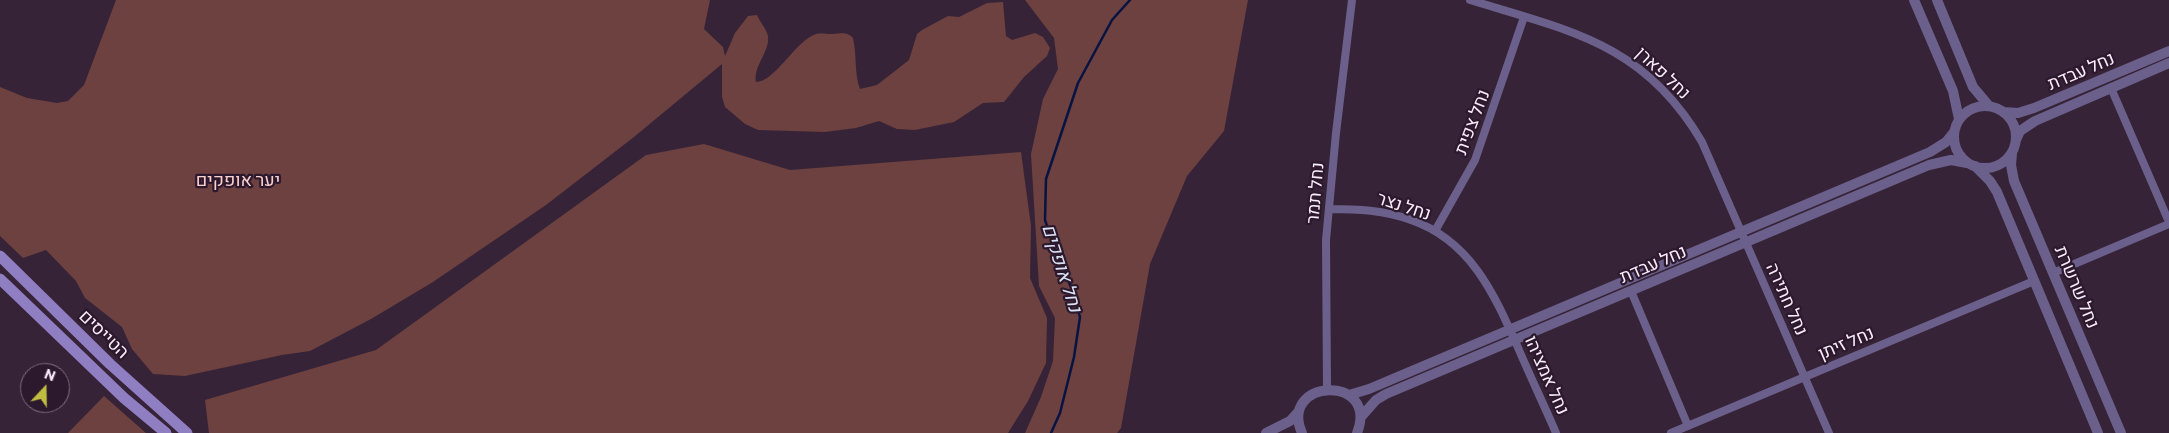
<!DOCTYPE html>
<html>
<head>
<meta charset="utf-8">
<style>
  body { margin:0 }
  #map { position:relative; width:2169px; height:433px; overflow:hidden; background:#362337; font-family:Commissioner,sans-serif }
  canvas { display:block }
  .north { position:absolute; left:20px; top:363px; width:50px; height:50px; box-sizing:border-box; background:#2c192d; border:1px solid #7e6d7f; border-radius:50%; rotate:21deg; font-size:14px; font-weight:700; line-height:20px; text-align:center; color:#f9ecfa }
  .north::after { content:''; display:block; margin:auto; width:18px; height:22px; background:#c0be41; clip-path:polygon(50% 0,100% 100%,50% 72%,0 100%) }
</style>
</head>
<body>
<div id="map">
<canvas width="2169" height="433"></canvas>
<div class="north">N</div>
</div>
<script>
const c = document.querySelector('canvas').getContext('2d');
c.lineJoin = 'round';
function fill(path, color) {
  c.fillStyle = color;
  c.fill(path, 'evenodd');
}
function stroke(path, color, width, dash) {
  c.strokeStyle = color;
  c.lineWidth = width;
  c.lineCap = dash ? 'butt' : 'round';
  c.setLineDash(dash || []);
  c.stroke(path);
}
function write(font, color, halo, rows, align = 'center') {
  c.font = font + ' Commissioner,Heebo,sans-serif';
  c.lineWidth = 4.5;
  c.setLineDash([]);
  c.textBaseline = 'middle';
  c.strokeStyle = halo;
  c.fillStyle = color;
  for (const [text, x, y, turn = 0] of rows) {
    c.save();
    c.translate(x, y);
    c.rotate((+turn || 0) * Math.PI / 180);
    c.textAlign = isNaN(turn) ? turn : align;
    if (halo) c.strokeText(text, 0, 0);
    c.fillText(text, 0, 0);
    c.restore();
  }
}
fill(new Path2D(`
  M116,0H710L704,29L723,47L725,56L735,33L748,16L757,15C760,22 767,30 768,36C770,52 753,66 756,82C775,82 795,41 816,34C821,33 826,34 832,34C841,34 846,31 853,38C857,54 854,74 860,89L877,85L909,60L917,34L922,30L948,16L959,17L987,3L1003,2L1006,36L1012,40L1035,33L1043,37L1050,48L1047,56L1024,77L1004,102L983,103L954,122L915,130L897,129L879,121L856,128L825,132L758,130L745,124L725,107L722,97V64L634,137L546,205L433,282L371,319L310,351L282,355L185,376L153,374L132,349L122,327L85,298L76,281L46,250L23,258L0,236V87L27,98L57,103L68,101L84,85Z
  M1025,0H1248L1224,131L1187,176L1150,264L1121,428L1117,433H1025L1041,397L1053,361L1055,318L1039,286L1031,154L1043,99L1058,69L1054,38Z
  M704,144L790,170L1021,152L1031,226L1030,278L1047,318L1046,363L1028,401L1008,433H209L205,400L376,350L646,155Z
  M104,396L146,433H68Z`), '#6d413f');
stroke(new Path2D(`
  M1051,433L1060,413L1074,357L1080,317L1071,287L1058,258L1045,220L1046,179L1078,83L1112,20L1130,0`), '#071342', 2.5);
stroke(new Path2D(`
  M1470,0C1571,31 1645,44 1702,142L1829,433
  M2111,88L2169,222
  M1329,209C1357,209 1384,210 1411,220C1472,241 1495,296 1519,350C1531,378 1544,405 1556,433
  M1435,231L1475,160L1524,17
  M2053,273L2169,224
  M1631,291L1688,426
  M1327,389L1326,240L1336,133L1352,0
  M1671,433L2034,281`), '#6b608b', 8);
stroke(new Path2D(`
  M1914,0L1953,91L1959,119
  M1937,0L1973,87L1989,106
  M1954 137a31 31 0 1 1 62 0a31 31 0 1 1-62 0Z
  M2004,112L2018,113L2034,108L2169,51
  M2016,140L2020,131L2035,121L2169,63
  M2012,153L2011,165L2014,181L2121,433
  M1975,166L1990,181L1997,192L2098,433
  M1349,395L1369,389L1930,152L1946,142L1954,132
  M1361,417L1376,400L1386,394L1929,165L1951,160L1967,163
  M1266,433L1290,421L1299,411
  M1302,433C1278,378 1380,374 1357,433`), '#6b608b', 10);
stroke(new Path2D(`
  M0,256L110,364L187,433
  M0,279L124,398L166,433`), '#907ec2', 11);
write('18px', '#f9ecfa', '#2c192d', [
  ["נחל עבדת",2081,71,-23],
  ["נחל פארן",1663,73,43],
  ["נחל צפית",1472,122,-69],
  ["נחל תמר",1315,193,-85],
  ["נחל נצר",1404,206,18],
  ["נחל עבדת",1653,264,-23],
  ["נחל שרשרת",2077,287,67],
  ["נחל חתירה",1787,299,66],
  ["הטייסים",104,334,44],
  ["נחל זיתן",1846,343,-23],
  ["נחל אמציהו",1547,375,66]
]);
write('18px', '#facfcc', '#2c192d', [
  ["יער אופקים",238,180]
]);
write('italic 19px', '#dae2f3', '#2c192d', [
  ["נחל אופקים",1062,268,72]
]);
</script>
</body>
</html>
